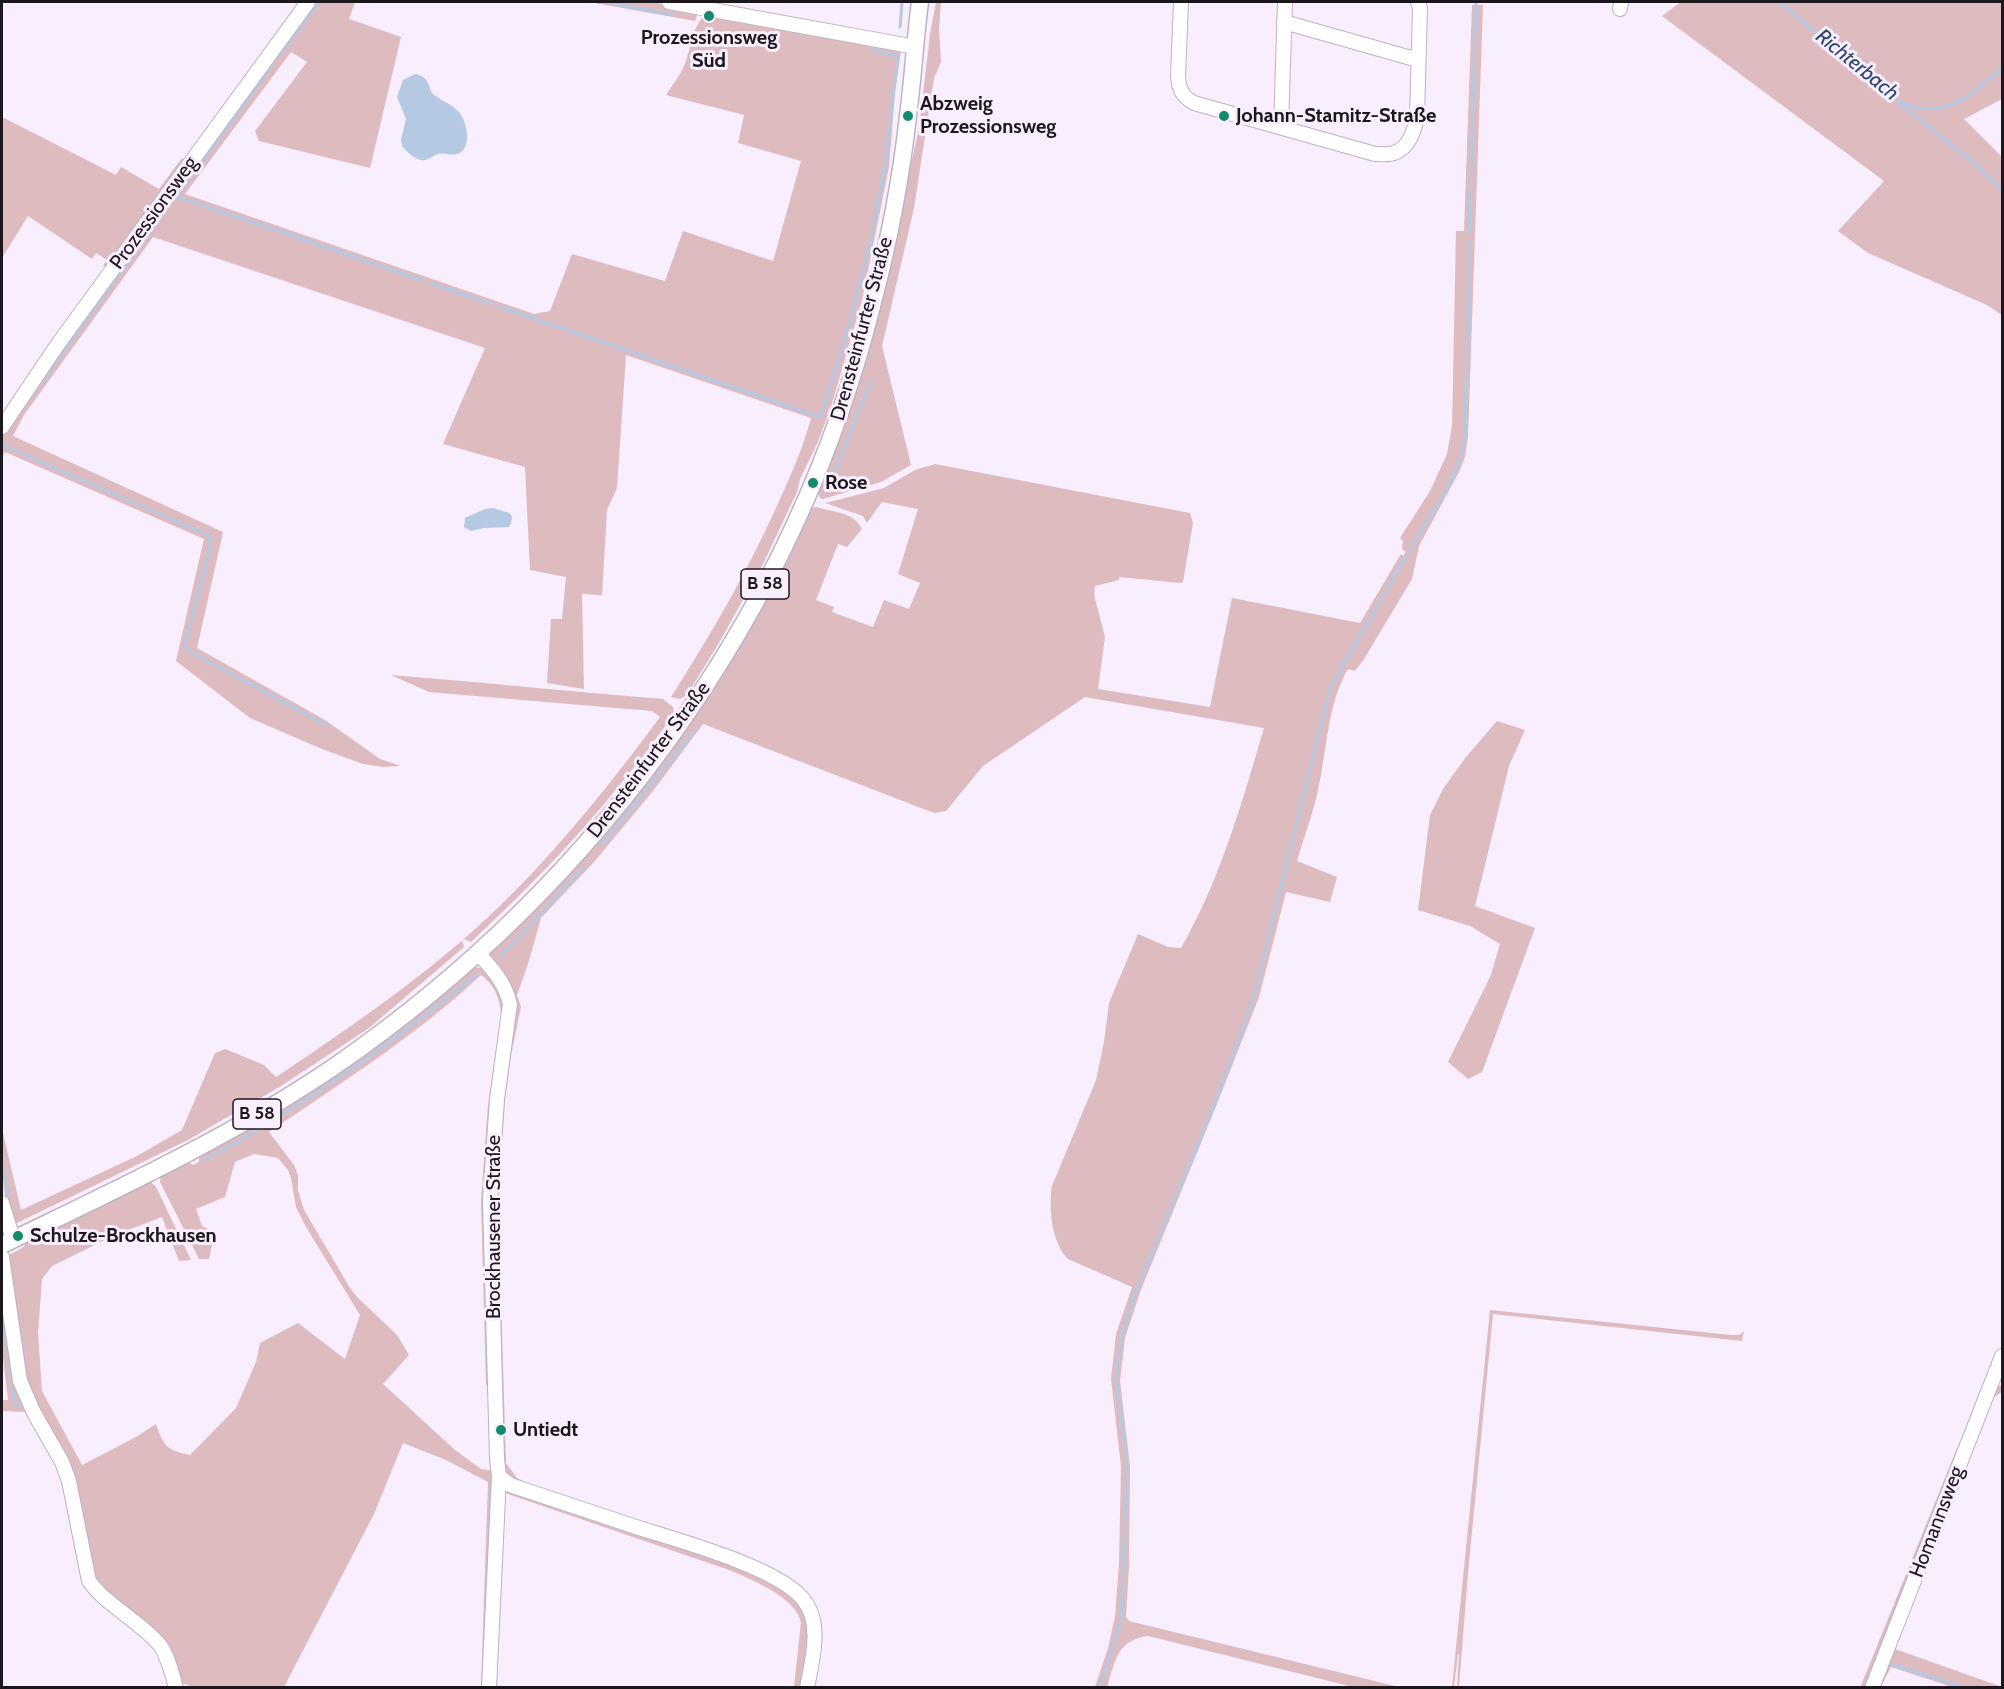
<!DOCTYPE html>
<html>
<head>
<meta charset="utf-8">
<style>
  body { margin:0 }
  #map { position:relative; width:2004px; height:1689px; overflow:hidden; background:#f8eefe; font-family:Cabin,sans-serif }
  canvas { display:block }
  .frame { position:absolute; inset:0; border:3px solid #1b171d; pointer-events:none }
</style>
</head>
<body>
<div id="map">
<canvas width="2004" height="1689"></canvas>
<div class="frame"></div>
</div>
<script>
const c = document.querySelector('canvas').getContext('2d');
c.lineJoin = 'round';
function fill(path, color) {
  c.fillStyle = color;
  c.fill(path, 'evenodd');
}
function stroke(path, color, width, dash) {
  c.strokeStyle = color;
  c.lineWidth = width;
  c.lineCap = dash ? 'butt' : 'round';
  c.setLineDash(dash || []);
  c.stroke(path);
}
function write(font, color, halo, rows, align = 'center') {
  c.font = font + ' Cabin,sans-serif';
  c.lineWidth = 6;
  c.setLineDash([]);
  c.textBaseline = 'middle';
  c.strokeStyle = halo;
  c.fillStyle = color;
  for (const [text, x, y, turn = 0] of rows) {
    c.save();
    c.translate(x, y);
    c.rotate((+turn || 0) * Math.PI / 180);
    c.textAlign = isNaN(turn) ? turn : align;
    if (halo) c.strokeText(text, 0, 0);
    c.fillText(text, 0, 0);
    c.restore();
  }
}
fill(new Path2D(`
  M311,2H355L349,19L401,37L370,168L259,141L255,131L307,62L291,52L185,194L534,314L550,311L572,254L665,281L683,231L773,261L801,161L738,143L744,115L666,95C673,84 682,73 686,61C692,44 692,26 707,13L894,48L901,51L895,93L889,167L862,300L831,407L817,444L800,479L797,492L763,564L720,641L687,695L680,699L671,697C710,636 746,574 776,508C789,479 803,449 811,418L626,355L617,488L607,510L602,595L582,594L584,689L547,683L551,619H562L566,577L530,570L525,467L443,444L485,348L153,237L24,415L13,436L223,532L197,648L325,720L380,759L401,766L383,767L363,764L322,749L250,718L176,661L204,539L5,452L2,457V432Z
  M589,2H652L695,10L697,16L695,21Z
  M936,2H941L939,30L941,62L934,78L914,208L882,346L911,465L881,482L823,499L820,498L817,491L829,462L861,373L880,304L919,128L930,34Z
  M1681,2H2002V99L1964,119L2002,157V315L1987,305L1868,253L1838,231L1884,181L1662,16Z
  M1472,5H1483L1468,436L1465,457L1459,472L1419,546L1412,579L1364,659L1355,671L1348,669C1327,705 1327,750 1318,790C1313,814 1304,837 1297,861L1337,877L1330,902L1286,892L1259,997L1219,1099L1140,1292L1125,1338L1120,1381L1130,1466L1129,1567L1126,1617L1129,1621L1399,1687H1353L1148,1636C1116,1641 1116,1660 1107,1687H1095L1108,1648L1115,1617L1119,1563L1121,1466L1111,1379L1116,1334L1132,1287L1068,1259C1052,1244 1048,1207 1052,1186L1096,1080L1104,1042L1109,1003L1138,934L1168,947L1181,948C1220,880 1242,803 1264,728L1085,697L983,766L946,811L934,813L703,724L653,791L594,862L541,918L528,964L517,995L521,1007L511,1055L505,1100L498,1201L506,1463L517,1478L527,1483L760,1564C780,1574 805,1582 814,1604C817,1613 816,1625 817,1634L796,1588L520,1485L506,1473L501,1465L493,1201L500,1100L512,1023L489,959L490,954L602,834L811,508L816,507C833,512 854,512 862,529L847,547L838,544L816,600L834,607L832,612L873,627L884,600L909,609L920,583L898,574L918,509L882,502L867,523L863,516L825,503L884,488L915,470L935,464L1190,513L1193,523L1183,582L1181,583L1119,577V580L1095,586L1094,595L1105,637L1098,689L1210,707L1232,598L1360,623L1401,554L1403,556L1406,552L1402,549L1403,541L1400,538L1430,491L1447,454L1452,426L1456,231H1464Z
  M2,117L116,175L121,167L159,189L182,158L186,161L109,266H103L107,260L96,253L92,259L28,216L2,258Z
  M391,675C482,682 572,692 663,699L673,707L674,712C659,737 640,760 622,782C576,840 525,891 471,942L464,939L462,941L464,947L369,1028L281,1086L188,1140L15,1224C0,1197 2,1160 2,1129L21,1210L137,1156L182,1130L215,1053L225,1049L264,1065L276,1077C360,1021 443,964 514,892C567,838 615,778 660,717L652,711L429,692Z
  M1497,721L1525,730L1509,766L1475,906L1535,928L1482,1072L1468,1079L1448,1062L1491,975L1500,944L1470,926L1418,910L1430,815L1443,789L1466,757Z
  M474,967L482,968L490,972L507,1003L494,1098L493,1384L486,1385L481,1201L488,1105L501,1015C500,999 495,985 481,975C417,1035 341,1083 269,1132L294,1165L298,1175V1190L304,1210L350,1288L358,1298L397,1335L409,1355L383,1384L455,1450L481,1469L495,1471L487,1687H481L488,1482L446,1460L403,1443L374,1514L284,1687H194L177,1682L170,1662L98,1589L70,1481L22,1379L7,1256L22,1248L34,1235L150,1181L156,1187L191,1260L179,1261L162,1217L113,1236L52,1266L42,1279L38,1333L42,1391L82,1465L136,1437L156,1424C164,1446 166,1450 190,1455L236,1408L256,1362L260,1343L298,1323L345,1359L360,1315L306,1227L296,1207L291,1178L288,1170L278,1158L254,1154L235,1162L225,1197L196,1209L202,1226L215,1232L209,1259H199L160,1182L161,1174L188,1162L193,1165L199,1162V1155L418,1013Z
  M2,1278L18,1382L54,1454L63,1482L51,1455L26,1412L2,1411V1400H8L2,1349Z
  M1490,1310L1731,1335H1739L1744,1331L1742,1341L1493,1314L1468,1573L1459,1687H1457L1459,1655L1458,1654L1454,1687H1452Z
  M1996,1386H2002V1392L1994,1397L1990,1403L1895,1649L2002,1687H1952L1891,1667L1881,1687L1875,1688Z
  M1957,1448L1960,1451L1869,1687L1860,1688Z
  M504,1487L756,1572L802,1602L811,1633L804,1687H794L801,1622C795,1597 754,1581 732,1571L499,1491Z`), '#ddbbbf');
fill(new Path2D(`
  M415,74C428,77 427,82 432,93C441,101 452,104 459,112C467,121 473,150 457,154C451,156 444,152 438,154C434,155 430,159 425,160C417,162 407,152 402,146L401,139L406,119L397,97L403,80Z
  M493,508L509,513L512,516L511,524L508,527L484,528L471,531L464,527L465,518L485,509Z`), '#b5c9e3');
stroke(new Path2D(`
  M605,2L673,15
  M1779,2L1896,100C1903,103 1911,107 1919,108C1953,114 1979,88 2002,68
  M900,27L902,2
  M278,57L319,2
  M1898,102L1974,163L2002,190
  M177,196L273,64
  M172,202L176,198H181L422,280
  M1469,233L1476,2
  M430,283L492,304
  M500,307L820,417C849,332 873,244 886,155C891,123 893,91 898,59L897,56L873,50
  M31,396L166,210
  M2,445L208,535L211,544L185,644L187,650L326,725
  M827,492L871,380
  M1409,551C1430,514 1459,478 1465,436L1469,241
  M603,844L693,732
  M501,956L583,868
  M205,1160C302,1108 390,1044 476,975
  M2,1163L9,1196
  M2,1303L11,1377
  M12,1386L16,1407
  M1888,1663L1966,1688
  M1100,1688L1121,1619L1127,1464L1116,1380L1121,1338L1136,1290L1216,1100L1254,996L1330,688L1406,556`), '#b5c9e3', 3);
const minor = new Path2D(`
  M669,2L916,47
  M1181,2L1178,76C1179,90 1182,96 1194,103L1375,154C1380,154 1389,155 1394,153C1409,148 1414,131 1417,118L1420,8L1418,2
  M1620,9L1621,2
  M1284,22L1418,60
  M1281,127L1285,2
  M2,427L58,344L308,2
  M478,953C492,969 505,982 510,1004L497,1099L490,1200L497,1459L499,1476L489,1688
  M2,1203L13,1239
  M2,1257L20,1381L34,1413L62,1462L69,1481L89,1581C107,1606 138,1620 159,1644C168,1655 172,1674 176,1688
  M499,1476L510,1485C552,1499 594,1513 636,1527C677,1540 777,1567 803,1599C823,1623 812,1660 807,1688
  M1872,1688L2002,1356`);
const major = new Path2D(`
  M2,1245C115,1190 231,1137 335,1066C597,885 796,613 873,302C889,241 901,179 908,116C913,78 915,40 920,2`);
stroke(minor, '#bcb3c2', 16);
stroke(major, '#bcb3c2', 19);
stroke(minor, '#fff', 14);
stroke(major, '#fff', 16);
for (const [x, y, r, color] of [
  [709,16,6,"#128a6c"],
  [908,116,6,"#128a6c"],
  [1224,116,6,"#128a6c"],
  [813,483,6,"#128a6c"],
  [18,1236,6,"#128a6c"],
  [501,1430,6,"#128a6c"]
]) {
  const dot = new Path2D();
  dot.arc(x, y, r, 0, 2 * Math.PI);
  c.fillStyle = color;
  c.fill(dot);
  stroke(dot, '#f8eefe', 2);
}
for (const [x, y, w] of [
  [765,584,48],
  [257,1114,48]
]) {
  const box = new Path2D();
  box.roundRect(x - w / 2, y - 15, w, 30, 4.5);
  c.fillStyle = '#f8eefe';
  c.fill(box);
  stroke(box, '#1b171d', 1.5);
}
write('bold 18px', '#1b171d', null, [
  ["B 58",765,584],
  ["B 58",257,1114]
]);
write('bold 20px', '#1b171d', '#f8eefe', [
  ["Prozessionsweg",709,38,"center"],
  ["Süd",709,61,"center"],
  ["Abzweig",920,104],
  ["Prozessionsweg",920,127],
  ["Johann-Stamitz-Straße",1236,116],
  ["Rose",825,483],
  ["Schulze-Brockhausen",30,1236],
  ["Untiedt",513,1430]
], 'left');
write('20px', '#1b171d', '#f8eefe', [
  ["Prozessionsweg",154,213,-54],
  ["Drensteinfurter Straße",862,329,-75],
  ["Drensteinfurter Straße",649,760,-53],
  ["Brockhausener Straße",494,1227,-90],
  ["Homannsweg",1937,1522,-69]
]);
write('italic 21px', '#2b486e', '#f8eefe', [
  ["Richterbach",1857,65,39]
]);
</script>
</body>
</html>
